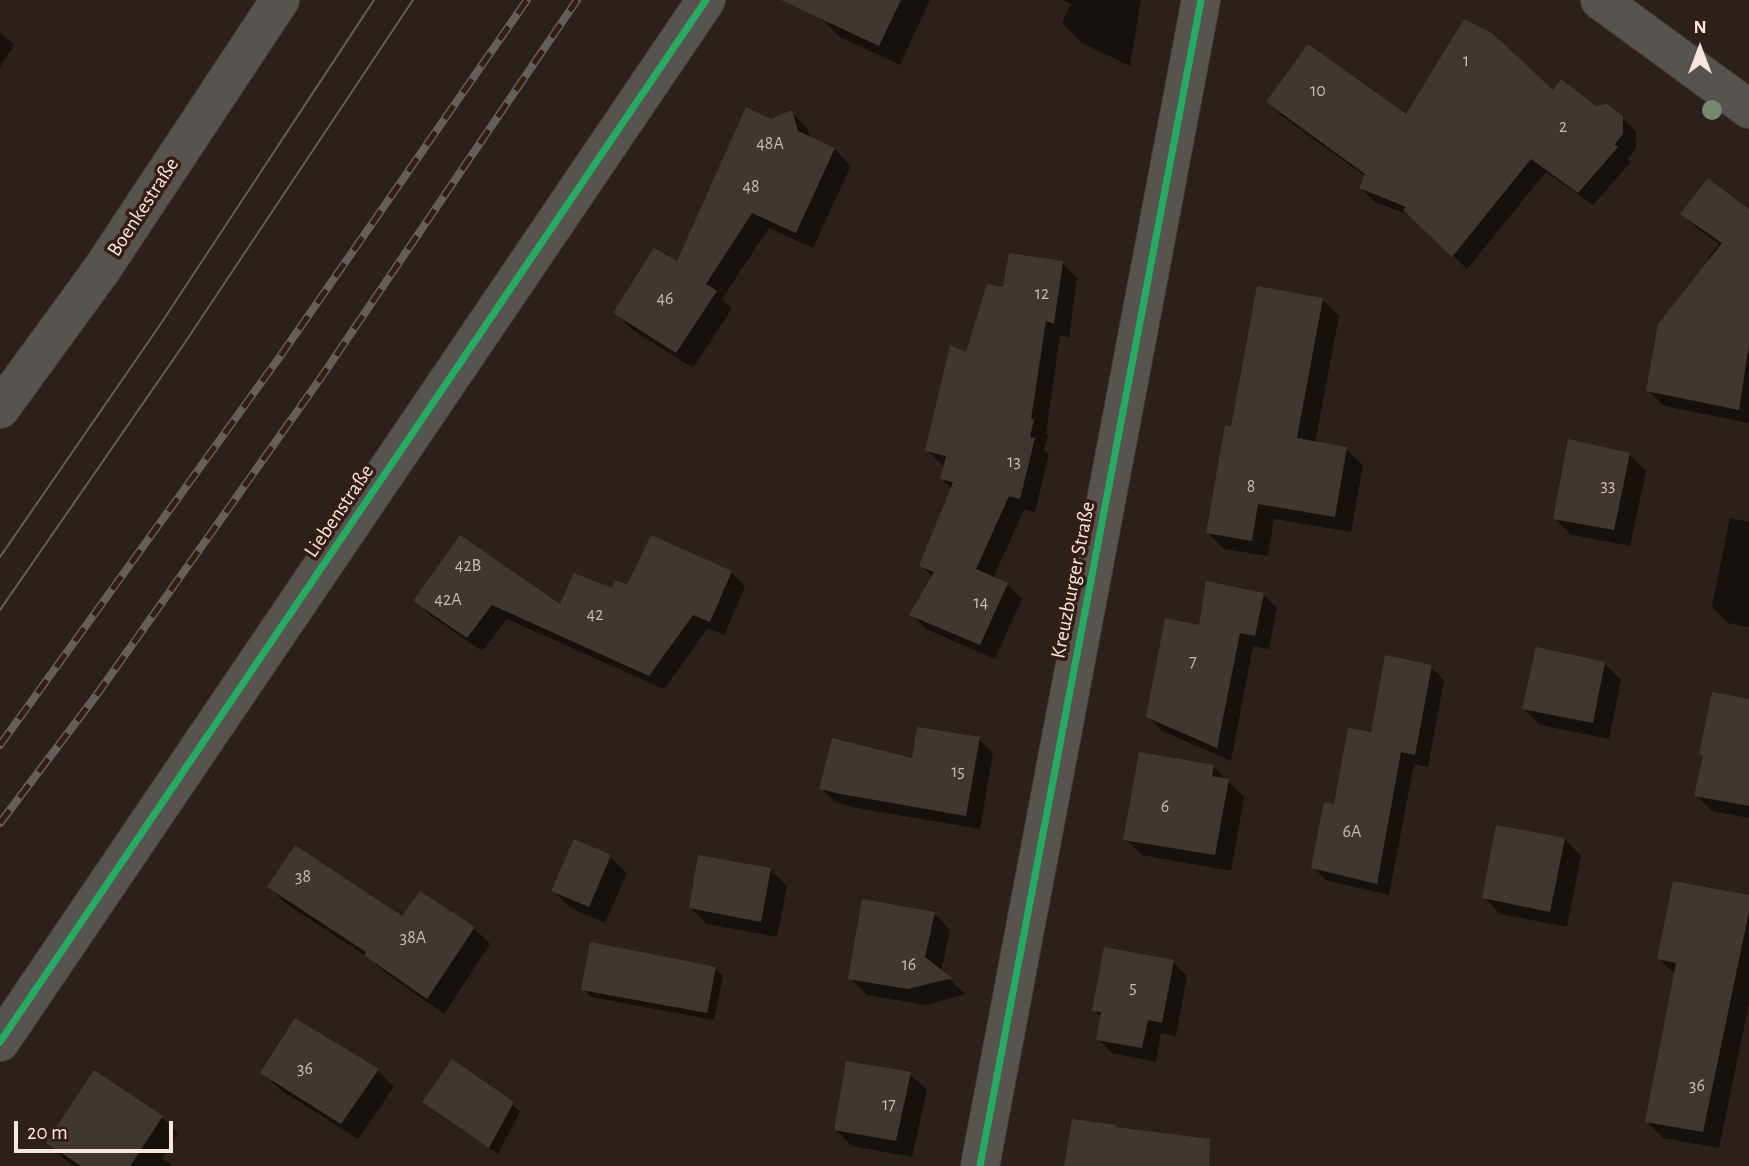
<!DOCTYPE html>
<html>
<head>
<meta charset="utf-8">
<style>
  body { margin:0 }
  #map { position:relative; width:1749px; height:1166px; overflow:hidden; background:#2c201b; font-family:"Alegreya Sans",sans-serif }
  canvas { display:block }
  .north { position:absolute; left:1665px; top:14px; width:70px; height:70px; -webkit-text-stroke:5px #341d13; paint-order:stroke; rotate:0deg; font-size:19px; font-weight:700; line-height:28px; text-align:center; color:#f7e6e0 }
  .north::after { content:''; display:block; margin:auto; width:24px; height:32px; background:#f7e6e0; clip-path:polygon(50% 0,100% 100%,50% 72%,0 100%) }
  .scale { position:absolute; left:14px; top:1121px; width:159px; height:32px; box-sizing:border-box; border:4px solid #f7e6e0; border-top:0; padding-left:9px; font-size:21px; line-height:24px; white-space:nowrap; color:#f7e6e0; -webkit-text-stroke:5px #341d13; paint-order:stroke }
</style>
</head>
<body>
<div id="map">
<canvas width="1749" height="1166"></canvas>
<div class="north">N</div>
<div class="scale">20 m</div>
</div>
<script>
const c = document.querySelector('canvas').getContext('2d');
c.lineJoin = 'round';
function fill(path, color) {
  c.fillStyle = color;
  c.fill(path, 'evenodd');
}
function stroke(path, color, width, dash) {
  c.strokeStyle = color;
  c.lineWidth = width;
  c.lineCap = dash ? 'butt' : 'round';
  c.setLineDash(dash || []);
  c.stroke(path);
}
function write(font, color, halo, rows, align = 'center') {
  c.font = font + ' "Alegreya Sans",sans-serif';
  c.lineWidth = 7;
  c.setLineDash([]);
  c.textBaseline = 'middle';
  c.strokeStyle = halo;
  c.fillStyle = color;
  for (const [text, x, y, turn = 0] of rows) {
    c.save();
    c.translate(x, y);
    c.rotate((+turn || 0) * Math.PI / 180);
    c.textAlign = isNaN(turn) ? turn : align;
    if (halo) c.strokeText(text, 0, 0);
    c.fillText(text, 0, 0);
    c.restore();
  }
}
fill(new Path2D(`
  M828,0H930L900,65L840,37L820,17Z
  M1063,0H1141L1130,66L1082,43L1062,23L1071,4Z
  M0,32L14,45L0,67Z
  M1553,92L1622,117L1636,132V148L1628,159L1631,162L1593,205L1546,172L1467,269L1412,216L1375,202L1361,188L1366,177L1282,116L1268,102L1407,117Z
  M791,112L807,128L811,139L834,149L851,166L813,248L769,228L722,299L732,308L693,368L631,329L615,312L678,264L771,121Z
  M1683,214H1749V344L1746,348L1749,354V423L1664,406L1648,390L1710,260L1708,258L1719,244L1698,229Z
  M1062,263L1077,278L1069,338L1060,335L1046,433L1048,436L1044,450L1049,454L1035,512L1024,510L993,578L1007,585L1022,599L995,659L926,629L912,615L933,577L921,565L952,489L942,479L945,466L942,465L927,450L967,355L1005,289Z
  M1322,299L1339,316L1315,443L1346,449L1363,465L1351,532L1274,519L1268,556L1224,549L1207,532Z
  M1629,454L1646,471L1630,546L1571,535L1554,518Z
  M1730,518L1749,522V627L1728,623L1712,606Z
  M731,572L745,587L724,635L708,628L664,689L507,619L482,651L430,615L416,601L561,607L628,588Z
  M1263,594L1277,608L1269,649L1253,646L1231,761L1162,731L1148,717L1200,627Z
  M1604,663L1621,680L1609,739L1540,725L1524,709Z
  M1431,667L1444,680L1428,767L1414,764L1389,895L1326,880L1313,867L1336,806L1373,734Z
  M1749,701V818L1712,811L1696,795L1704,757L1701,754Z
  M979,739L993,753L980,829L856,808L835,802L821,788Z
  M1213,767L1244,797L1231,871L1142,855L1125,839Z
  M1565,839L1581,856L1567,927L1500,914L1484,897Z
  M610,857L627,873L605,923L569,907L553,890Z
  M770,869L787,886L777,937L707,924L691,908Z
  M269,887L403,919L474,928L490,944L444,1014L383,971L372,960L285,903Z
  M1749,897V1004L1719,1148L1663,1138L1647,1122L1676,975L1659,959Z
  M934,913L950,930L941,972L966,994L926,1005L867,995L850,978Z
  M1173,962L1187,976L1176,1036L1161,1033L1156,1062L1112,1053L1098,1039L1102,1018L1094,1010Z
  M715,968L723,976L714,1020L591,997L583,989Z
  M378,1071L394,1087L358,1139L279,1089L263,1073Z
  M910,1074L927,1090L912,1157L852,1146L836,1130Z
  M425,1102L512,1104L520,1112L498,1154L433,1110Z
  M162,1118L178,1134L162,1158L174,1166H75L64,1159L48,1142Z`), '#0007');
fill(new Path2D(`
  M781,0H901L879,46Z
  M1464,19L1492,33L1553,90L1561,79L1596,106L1607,104L1623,116V134L1615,144L1618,147L1578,193L1531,159L1452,257L1403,210L1406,207L1359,188L1365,174L1266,102L1308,44L1406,114Z
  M746,107L771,119L792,110L798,131L835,148L796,233L752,213L706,284L717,291L676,353L613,313L654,248L677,261Z
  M1708,178L1748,209L1749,208V344L1739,410L1646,391L1658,324L1722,243L1680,214Z
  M1009,253L1063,261L1054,324L1046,321L1031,419H1034L1030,437L1035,438L1020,499L1009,496L976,569L1008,583L980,645L909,615L934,572L919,566L953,482L940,479L946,456L925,451L950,345L966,352L987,284L1003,287Z
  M1257,286L1323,298L1297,438L1347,447L1335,517L1258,504L1252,541L1206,533L1225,425L1231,426Z
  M1568,439L1630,453L1614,530L1553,519Z
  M460,535L560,604L574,573L612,588L615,580L627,585L651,535L732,571L710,622L693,615L649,676L492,605L467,638L413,601Z
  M1206,581L1264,593L1255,636L1240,633L1217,748L1146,717L1165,618L1199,625Z
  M1536,647L1605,662L1593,723L1522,709Z
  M1385,655L1432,665L1415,755L1401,752L1377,884L1311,868L1324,802L1334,804L1348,728L1371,732Z
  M1712,692L1749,699V806L1694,796L1703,755L1699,754Z
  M917,727L980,737L966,816L841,794L819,789L832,738L912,758Z
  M1139,752L1214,765L1212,776L1229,779L1215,855L1123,840Z
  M1496,825L1565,838L1550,912L1482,898Z
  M574,839L611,855L589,907L551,891Z
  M295,845L402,916L420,891L475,927L427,999L364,955L366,952L267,887Z
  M698,855L771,868L761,922L689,908Z
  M1673,881L1749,895V912L1703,1132L1645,1122L1676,963L1657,959Z
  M862,899L935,912L925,957L952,978L908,989L848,979Z
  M590,942L716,967L707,1013L581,990Z
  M1104,947L1174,960L1162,1023L1148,1020L1142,1048L1096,1040L1101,1012L1092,1011Z
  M295,1018L379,1069L341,1124L260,1073Z
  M452,1059L514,1102L489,1148L422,1102Z
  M846,1061L911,1072L896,1141L834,1130Z
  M94,1070L163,1116L130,1166H81L46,1143Z
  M1072,1119L1116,1125L1115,1127L1210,1139L1209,1166H1064Z`), '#403730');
const street = new Path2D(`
  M1600,0L1749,109
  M0,409L102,269L280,0
  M0,1042L706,0
  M980,1166L1201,0`);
stroke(street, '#473d38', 40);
stroke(street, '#575450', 38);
stroke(new Path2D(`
  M0,557L160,325L374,0
  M0,610L184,344L413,0`), '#655f5b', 2);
const rail = new Path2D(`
  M0,745L281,355L527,0
  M0,823L98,693L320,379L577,0`);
stroke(rail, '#655f5b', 8);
stroke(rail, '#341d13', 5, [16]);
stroke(new Path2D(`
  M0,1042L706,0
  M980,1166L1201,0`), '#26ab63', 7);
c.fillStyle = '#73886f';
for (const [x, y] of [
  [1712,110]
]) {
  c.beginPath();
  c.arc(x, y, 10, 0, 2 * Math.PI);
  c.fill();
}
write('18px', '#c9bab4', null, [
  ["1",1466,61],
  ["10",1318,91],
  ["2",1563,127],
  ["48A",770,144],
  ["48",751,187],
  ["12",1042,294],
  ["46",665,299],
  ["13",1014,462],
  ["33",1608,486],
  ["8",1251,487],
  ["42B",468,566],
  ["42A",448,600],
  ["14",981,603],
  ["42",595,615],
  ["7",1193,662],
  ["15",958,772],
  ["6",1165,807],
  ["6A",1352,832],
  ["38",303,877],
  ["38A",413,938],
  ["16",909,965],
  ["5",1133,988],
  ["36",305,1069],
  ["36",1697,1086],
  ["17",889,1105]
]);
write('21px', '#f7e6e0', '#341d13', [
  ["Boenkestraße",143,207,-57],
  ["Liebenstraße",339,511,-56],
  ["Kreuzburger Straße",1073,580,-79]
]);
</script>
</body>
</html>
